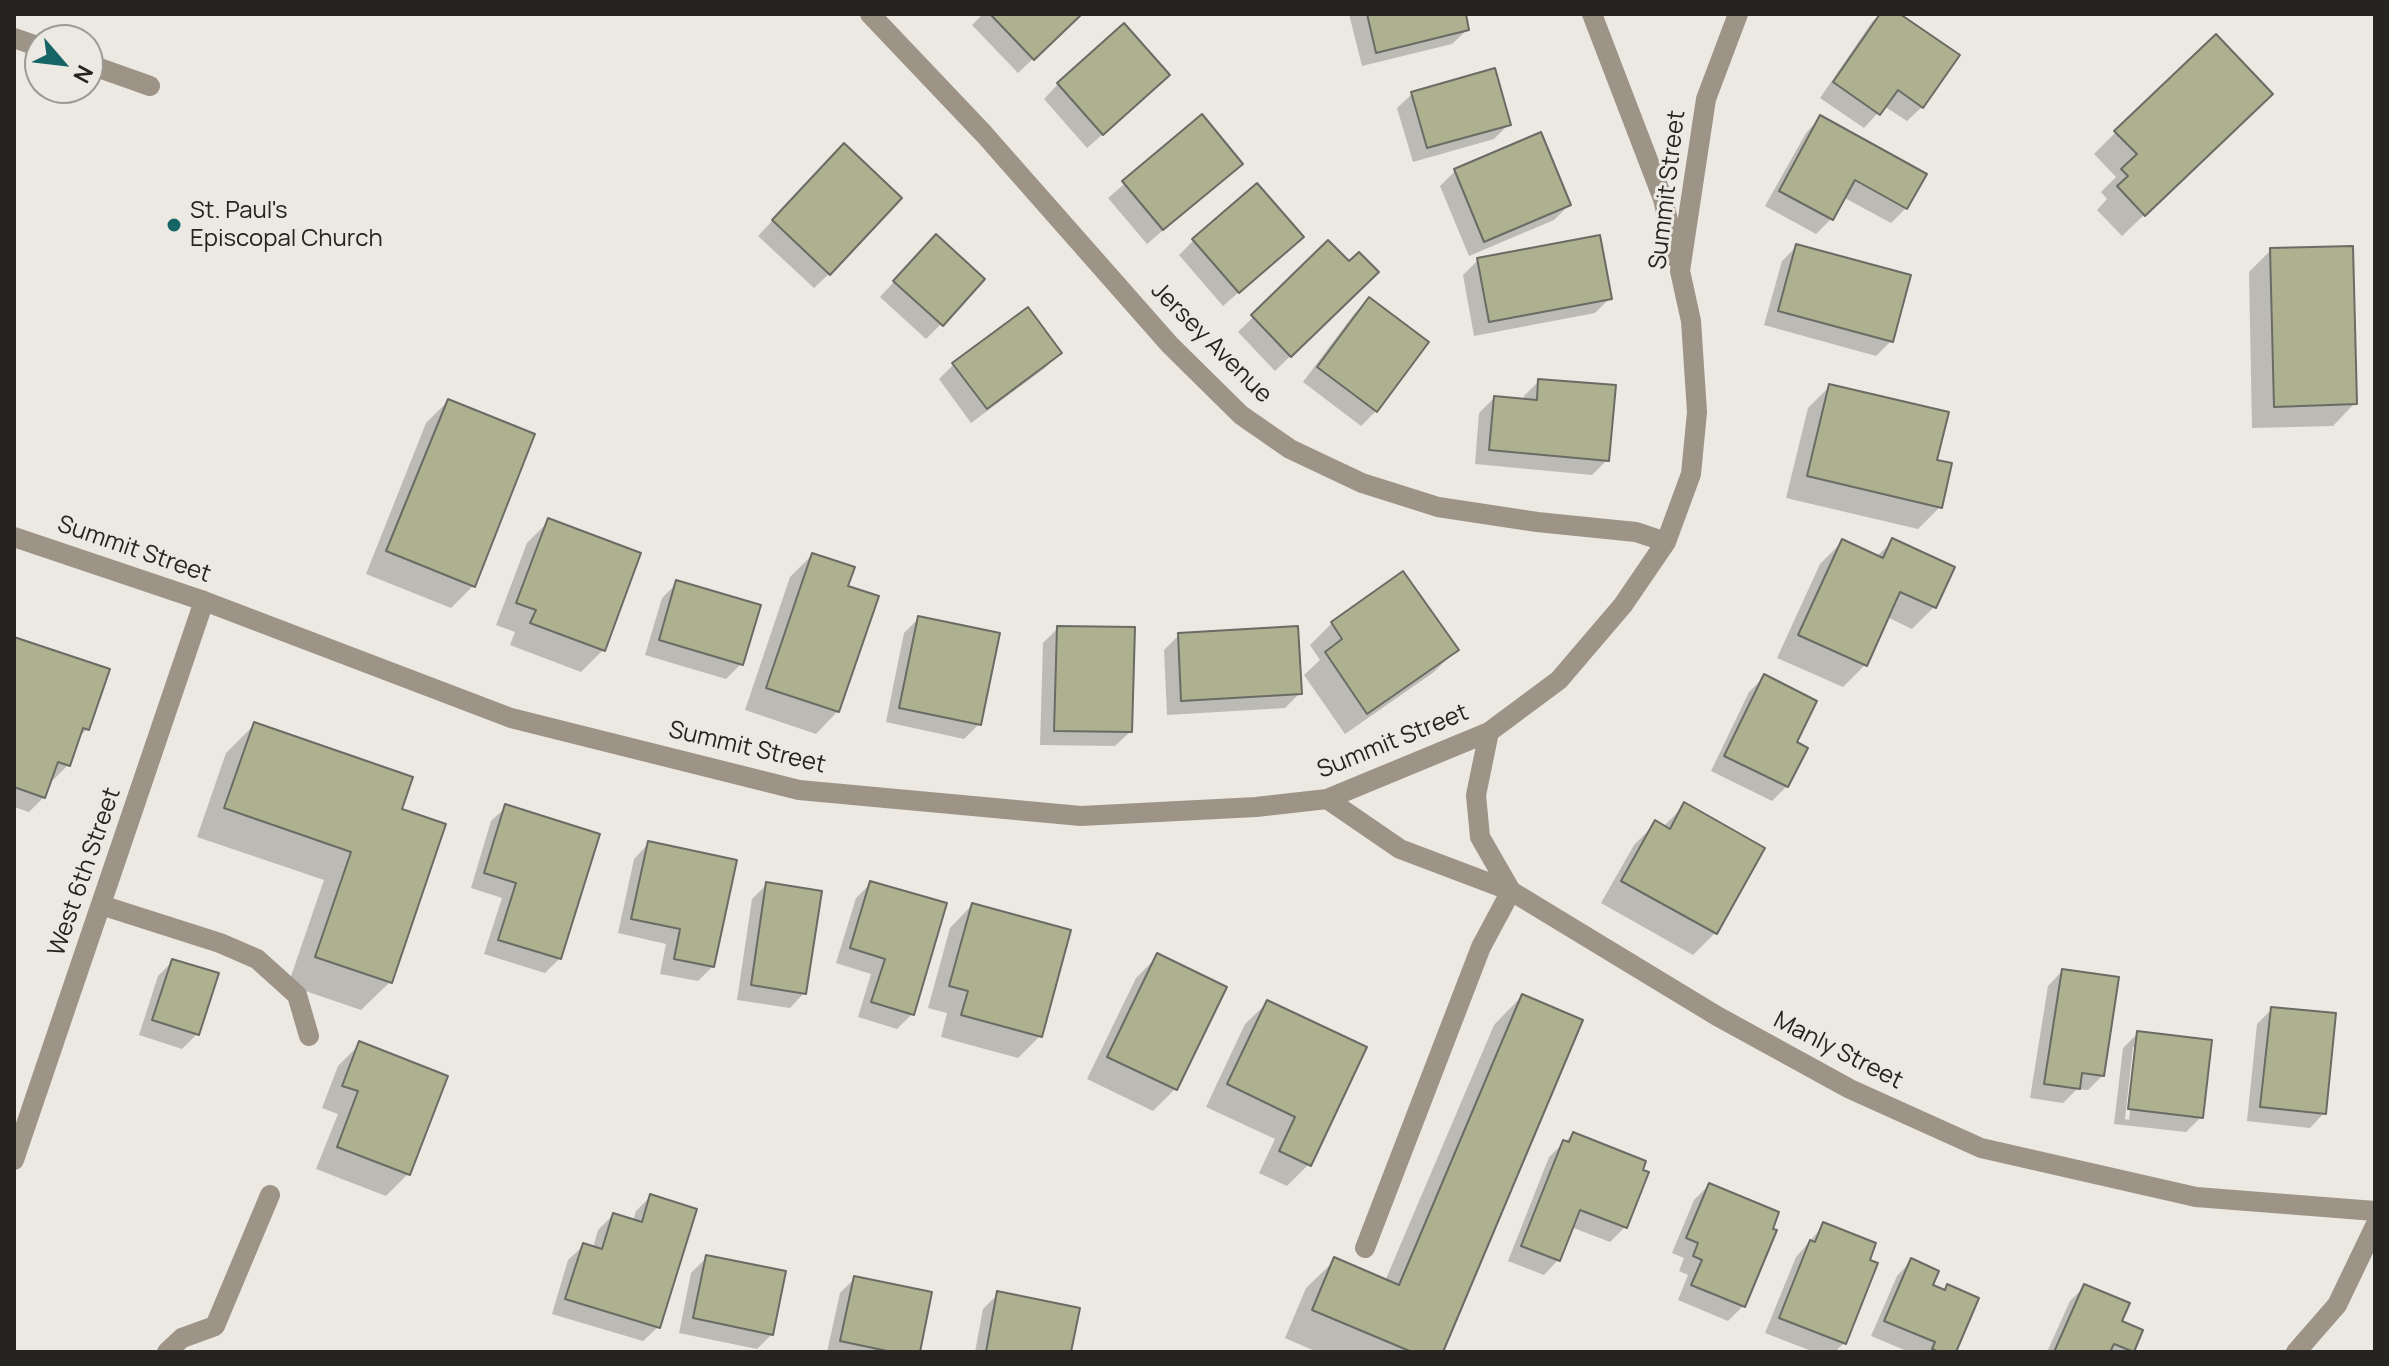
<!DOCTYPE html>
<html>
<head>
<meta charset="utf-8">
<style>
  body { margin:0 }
  #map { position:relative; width:2389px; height:1366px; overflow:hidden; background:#ebe9e1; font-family:Manrope,sans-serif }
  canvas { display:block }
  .frame { position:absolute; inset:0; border:16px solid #252421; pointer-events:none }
  .north { position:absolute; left:24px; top:24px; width:80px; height:80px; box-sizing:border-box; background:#ebe9e1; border:2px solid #9c9a94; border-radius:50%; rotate:118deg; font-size:22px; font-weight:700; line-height:32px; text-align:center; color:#252421 }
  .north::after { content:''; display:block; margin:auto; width:28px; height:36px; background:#166566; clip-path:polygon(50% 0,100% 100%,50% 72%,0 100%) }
</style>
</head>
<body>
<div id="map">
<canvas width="2389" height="1366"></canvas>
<div class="frame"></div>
<div class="north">N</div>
</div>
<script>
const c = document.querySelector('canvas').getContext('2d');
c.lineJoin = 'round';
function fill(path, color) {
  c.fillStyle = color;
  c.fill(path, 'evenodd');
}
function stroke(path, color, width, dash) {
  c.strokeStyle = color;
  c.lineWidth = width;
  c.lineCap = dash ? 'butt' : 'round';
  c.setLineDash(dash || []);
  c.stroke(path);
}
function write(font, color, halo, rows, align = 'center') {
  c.font = font + ' Manrope,sans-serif';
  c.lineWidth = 6;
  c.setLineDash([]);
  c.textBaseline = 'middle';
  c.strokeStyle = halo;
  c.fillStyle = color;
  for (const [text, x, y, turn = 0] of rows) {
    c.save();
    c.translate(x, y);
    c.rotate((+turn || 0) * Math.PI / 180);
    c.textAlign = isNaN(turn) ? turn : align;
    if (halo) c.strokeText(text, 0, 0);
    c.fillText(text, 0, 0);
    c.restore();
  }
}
fill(new Path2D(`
  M983,14H1080L1018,73L972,25Z
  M1349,14H1464L1467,30L1452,44L1362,66Z
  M1880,14H1896L1922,107L1907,121L1884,106L1864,128L1820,98L1872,22Z
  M1058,84L1153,90L1087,148L1044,99Z
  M1412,94L1509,124L1494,139L1413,162L1397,108Z
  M2248,116L2122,236L2097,210L2107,199L2101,192L2116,177L2094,154L2116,132Z
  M1202,117L1241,164L1147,244L1108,198Z
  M1820,118L1906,208L1891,223L1843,197L1831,219L1816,234L1765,206L1806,133Z
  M1539,135L1569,205L1554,220L1469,256L1440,186L1455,171Z
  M829,160V274L814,288L758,236Z
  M1194,240L1286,251L1223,306L1179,255Z
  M1328,243L1349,264L1376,272L1275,371L1238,332Z
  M1796,247L1891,341L1876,356L1764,325L1782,261Z
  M2271,250L2355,403L2333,426L2252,428L2249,272Z
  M922,251L941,324L926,339L880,297Z
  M1478,260L1610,298L1595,313L1474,336L1463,275Z
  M1369,299L1376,411L1361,426L1303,382L1354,314Z
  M1060,353L1045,368L971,423L939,379L954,364Z
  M1539,381L1607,460L1592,475L1475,464L1479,413L1494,398L1524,401V396Z
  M1830,386L1940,507L1918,529L1786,498L1808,408Z
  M448,401L473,586L451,608L366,574L426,423Z
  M549,521L603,650L581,672L510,645L515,632L496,625L527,543Z
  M1893,541L1934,607L1912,629L1887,617L1865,665L1843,687L1777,658L1820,564L1842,542L1876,557Z
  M812,555L846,587L838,711L816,734L745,710L790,577Z
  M677,583L741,664L726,679L645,655L662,598Z
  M919,618L979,724L964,739L886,722L904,633Z
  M1332,623L1456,650L1434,672L1345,734L1304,675L1320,660L1310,645Z
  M1058,628L1130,732L1115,746L1040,745L1043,643Z
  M1179,635L1300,693L1285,708L1167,715L1164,650Z
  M14,639L87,729L77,739L68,765L53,780L50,778L44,797L29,812L14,807Z
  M1764,677L1787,786L1772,801L1711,771L1749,692Z
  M254,725L400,810L390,982L361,1010L288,985L324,880L197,837L226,753Z
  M1685,805L1715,933L1693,955L1601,903L1634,845L1656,823L1663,827Z
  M506,807L560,958L545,973L484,954L502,898L471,888L491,821Z
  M648,844L713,966L698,981L660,974L666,944L618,933L634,859Z
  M871,883L944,905L912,1014L897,1029L858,1017L871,974L836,963L856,898Z
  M767,884L804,993L790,1008L737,1000L752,899Z
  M972,905L1040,1036L1018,1058L941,1037L947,1013L928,1008L950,928Z
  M1158,956L1175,1089L1153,1111L1087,1079L1136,978Z
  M173,961L197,1034L182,1049L139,1035L158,976Z
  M2062,971L2103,1075L2088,1090L2077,1089L2063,1103L2030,1098L2048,986Z
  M1522,996L1441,1352H1317L1285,1338L1306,1288L1335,1260L1385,1281L1494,1025Z
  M1268,1002L1309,1164L1287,1186L1259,1173L1275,1139L1206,1107L1245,1024Z
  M2272,1009L2324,1113L2310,1128L2247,1121L2257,1024Z
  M2138,1033L2201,1117L2186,1132L2114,1124L2123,1048ZM2133,1047H2137L2129,1120L2125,1119Z
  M360,1044L408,1174L386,1196L316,1169L338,1114L322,1108L338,1066Z
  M1573,1134L1625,1227L1610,1242L1571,1227L1558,1260L1544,1275L1508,1261L1549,1157Z
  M1709,1185L1743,1306L1728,1321L1678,1300L1688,1275L1679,1271L1684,1258L1672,1253L1694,1200Z
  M651,1196L658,1327L643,1341L552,1314L568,1260L583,1246L593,1248L598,1230L613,1215L633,1221L636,1211Z
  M1824,1225L1844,1343L1835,1352H1814L1765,1333L1796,1257Z
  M706,1258L772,1334L757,1349L679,1333L691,1273Z
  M1911,1261L1930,1286L1943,1292L1948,1287L1953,1352H1909L1871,1336L1897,1276Z
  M855,1278L918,1352H827L840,1293Z
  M2085,1286L2120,1322L2141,1331L2132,1352H2047L2070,1301Z
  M998,1294L1069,1352H975L983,1309Z`), '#0003');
const building = new Path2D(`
  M990,14H1082L1034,60Z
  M1367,14H1466L1469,30L1376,53Z
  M1880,14H1900L1960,55L1923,108L1898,90L1880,115L1833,82Z
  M1124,23L1170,75L1103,135L1057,83Z
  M2216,34L2273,94L2145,216L2117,186L2128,176L2121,169L2137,154L2114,131Z
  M1495,68L1511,125L1427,148L1411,92Z
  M1202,114L1243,164L1163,230L1122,181Z
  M1820,115L1927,174L1907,209L1855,180L1833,220L1779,191Z
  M1541,132L1571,205L1484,242L1454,169Z
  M844,143L902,198L830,275L772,220Z
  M1257,183L1304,237L1239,293L1192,239Z
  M936,234L985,279L943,326L893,281Z
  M1600,235L1612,299L1489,322L1477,258Z
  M1328,240L1349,261L1359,252L1379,272L1291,357L1251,315Z
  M1796,244L1911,275L1893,342L1778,311Z
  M2353,246L2357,404L2274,407L2270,248Z
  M1369,297L1429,342L1377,412L1317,367Z
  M1028,307L1062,353L987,409L952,363Z
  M1538,379L1616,385L1609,461L1489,450L1494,396L1537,400Z
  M1829,384L1949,412L1937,460L1952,463L1942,508L1807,476Z
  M448,399L535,434L475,587L386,551Z
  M548,518L641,553L605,651L530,623L536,610L516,603Z
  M1892,538L1955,567L1936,608L1900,592L1867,666L1798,635L1842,539L1883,558Z
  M812,553L855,567L848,586L879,596L839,712L766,688Z
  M1403,571L1459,650L1367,714L1325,652L1342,639L1331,622Z
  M676,580L761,605L743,665L659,640Z
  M918,616L1000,633L981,725L899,708Z
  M1057,626L1135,627L1132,732L1054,731Z
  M1298,626L1302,694L1181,701L1178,633Z
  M14,637L110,669L89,730L83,728L70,766L58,762L45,798L14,787Z
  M1764,674L1817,701L1797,742L1808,748L1788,787L1724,756Z
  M254,722L413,777L402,809L446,824L392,983L315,957L351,852L224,808Z
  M1684,802L1765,848L1717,934L1621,881L1655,820L1670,829Z
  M505,804L600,834L561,959L498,940L516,883L484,873Z
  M648,841L737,860L714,967L674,959L680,929L631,919Z
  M870,881L947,903L914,1015L871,1002L885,959L850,948Z
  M766,882L822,891L806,994L751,985Z
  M972,903L1071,930L1042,1037L961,1015L968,991L949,986Z
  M1157,953L1227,987L1177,1090L1107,1057Z
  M172,959L219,973L199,1035L152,1020Z
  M2062,969L2119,977L2104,1076L2082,1073L2080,1089L2044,1084Z
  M1522,994L1583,1020L1443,1352H1412L1312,1310L1334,1257L1399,1285Z
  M1267,1000L1367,1047L1311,1166L1279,1151L1295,1117L1227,1084Z
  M2271,1007L2336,1013L2326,1114L2260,1107Z
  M2137,1031L2212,1040L2203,1118L2128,1109Z
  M359,1041L448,1076L410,1175L337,1147L358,1091L342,1086Z
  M1573,1132L1646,1161L1643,1170L1649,1172L1627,1228L1580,1210L1560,1261L1521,1246L1563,1140L1569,1142Z
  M1709,1183L1779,1212L1773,1229L1777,1230L1745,1307L1691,1285L1702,1260L1693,1256L1698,1243L1686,1238Z
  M650,1194L697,1209L660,1328L565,1299L583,1243L602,1249L613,1213L642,1222Z
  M1823,1222L1876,1243L1870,1260L1878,1263L1846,1344L1779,1318L1810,1240L1815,1242Z
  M706,1255L786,1271L773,1335L693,1318Z
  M1911,1258L1939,1271L1933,1285L1945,1290L1947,1284L1979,1298L1956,1352H1939L1932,1349L1935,1342L1884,1321Z
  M854,1276L932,1292L920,1352H892L840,1341Z
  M2084,1284L2130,1303L2122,1321L2143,1330L2134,1352L2114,1344L2110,1352H2054Z
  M997,1291L1080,1308L1071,1352H986Z`);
fill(building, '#adb18f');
stroke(building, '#6a6b64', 2);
stroke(new Path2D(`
  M870,14L984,134L1170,345L1241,415L1290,449L1362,483L1438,507L1537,522L1636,532L1666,542
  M1592,14L1663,199L1677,259
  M14,38L40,47
  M88,64L150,86
  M14,537L204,601L511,718L799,790L1081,816L1256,807L1327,799L1489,732
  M1327,799L1400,849L1511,891L1717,1016L1850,1089L1981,1148L2196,1197L2375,1211
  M1511,891L1480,837L1476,795L1489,732L1559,680L1623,605L1666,542L1691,474L1697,412L1691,321L1680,271L1706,99L1738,14
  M101,905L220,943L257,959L297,995L309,1036
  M14,1160L204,601
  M1365,1248L1481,947L1511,891
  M167,1352L182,1338L215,1326L270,1195
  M2296,1352L2337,1305L2375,1226`), '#9d9387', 20);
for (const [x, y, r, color] of [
  [174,225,8,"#166566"]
]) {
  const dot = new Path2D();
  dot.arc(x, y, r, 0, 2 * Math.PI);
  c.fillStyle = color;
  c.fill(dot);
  stroke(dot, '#ebe9e1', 3);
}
write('24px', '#252421', '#ebe9e1', [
  ["Summit Street",1668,190,-83],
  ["Jersey Avenue",1211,343,45],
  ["Summit Street",134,550,19],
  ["Summit Street",1393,742,-22],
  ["Summit Street",747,748,13],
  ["West 6th Street",85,872,-71],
  ["Manly Street",1838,1051,27]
]);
write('24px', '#252421', '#ebe9e1', [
  ["St. Paul's",190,211],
  ["Episcopal Church",190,239]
], 'left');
</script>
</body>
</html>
